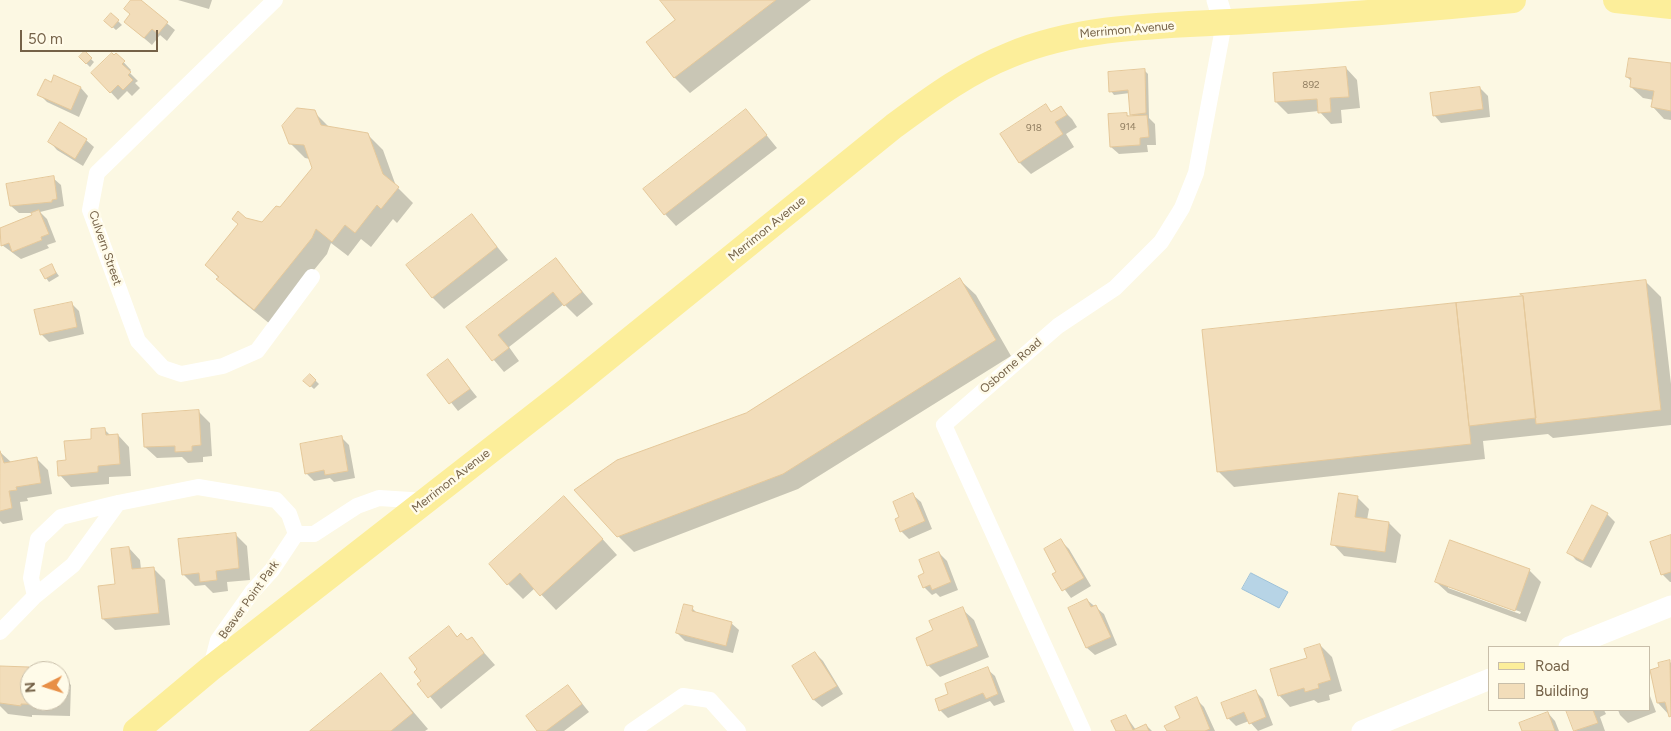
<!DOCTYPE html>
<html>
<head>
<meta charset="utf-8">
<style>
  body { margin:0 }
  #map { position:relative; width:1671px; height:731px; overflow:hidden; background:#fcf8e3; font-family:Figtree,sans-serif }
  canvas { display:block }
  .legend { position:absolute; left:1488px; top:646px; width:162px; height:65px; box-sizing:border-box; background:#fffbe9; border:1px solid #c8bea9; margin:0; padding:6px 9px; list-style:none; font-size:15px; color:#756248 }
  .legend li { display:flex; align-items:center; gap:10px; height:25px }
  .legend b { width:25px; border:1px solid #c8bea9 }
  .north { position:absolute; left:20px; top:661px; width:50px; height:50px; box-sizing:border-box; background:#fffbe9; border:1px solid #c8bea9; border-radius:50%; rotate:265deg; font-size:14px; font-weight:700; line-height:20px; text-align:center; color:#756248 }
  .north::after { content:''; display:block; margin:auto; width:18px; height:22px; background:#e88f46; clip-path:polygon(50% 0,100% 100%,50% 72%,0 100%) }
  .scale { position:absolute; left:20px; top:30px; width:138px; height:22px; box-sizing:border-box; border:2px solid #756248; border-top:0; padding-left:6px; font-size:15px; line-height:18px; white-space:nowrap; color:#756248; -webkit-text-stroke:4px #fffbe9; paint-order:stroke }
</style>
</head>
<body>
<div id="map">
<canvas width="1671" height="731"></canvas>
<ul class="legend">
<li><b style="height:6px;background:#fcee9a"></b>Road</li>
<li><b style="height:14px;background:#f2ddba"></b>Building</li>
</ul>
<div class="north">N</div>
<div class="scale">50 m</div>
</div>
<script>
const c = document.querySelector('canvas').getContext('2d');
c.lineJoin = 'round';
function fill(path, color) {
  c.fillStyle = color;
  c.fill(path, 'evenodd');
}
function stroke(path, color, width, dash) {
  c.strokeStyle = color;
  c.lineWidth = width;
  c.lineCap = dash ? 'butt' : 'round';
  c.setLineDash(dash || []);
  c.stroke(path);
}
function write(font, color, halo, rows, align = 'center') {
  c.font = font + ' Figtree,sans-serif';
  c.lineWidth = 5;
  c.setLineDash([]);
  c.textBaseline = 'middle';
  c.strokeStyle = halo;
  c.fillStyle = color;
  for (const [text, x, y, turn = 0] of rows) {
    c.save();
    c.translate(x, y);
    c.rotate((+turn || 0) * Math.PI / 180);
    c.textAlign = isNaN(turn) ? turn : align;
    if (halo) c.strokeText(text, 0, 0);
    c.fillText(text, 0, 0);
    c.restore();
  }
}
const water = new Path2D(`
  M1251,573L1288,592L1279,608L1242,589Z`);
fill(water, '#b7d4e6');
stroke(water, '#9dc1d8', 1);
fill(new Path2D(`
  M133,0H139L175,30L167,41L160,35L152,45L125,22L131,14Z
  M178,0H212L209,9Z
  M661,0H811L690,93L675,78L648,43L676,20Z
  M111,14L122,25L116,30L106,21Z
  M85,53L94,62L90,67L80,57Z
  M116,54L131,70L129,72L138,81L135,83L140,88L132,96L127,91L118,100L93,73Z
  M1671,65V120L1664,119L1653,107L1654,100L1643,98L1631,87L1632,82L1627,77Z
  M1346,68L1357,80L1360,108L1341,110L1342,123L1331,124L1319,111L1288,114L1276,102Z
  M1144,70L1148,74L1149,118L1155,124L1156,145H1147L1148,152L1119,154L1111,147L1126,114L1130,117H1134L1131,114L1130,93L1114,95L1111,91Z
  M55,76L81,88L88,96L79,117L47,102L39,94L51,84Z
  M1480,88L1488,96L1490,117L1441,123L1434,115Z
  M1045,106L1052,112L1060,107L1072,119L1077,127L1066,134L1074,147L1031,174L1020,163L1001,134Z
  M746,110L777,148L676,226L665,214Z
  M314,112L330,128L367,134L383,150L396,186L413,203L397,223L393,219L371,247L361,239L348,256L331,243L327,254L270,324L233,294L207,265L245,219L263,223L280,208L313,169L310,159L305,158L290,143Z
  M86,140L94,147L83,166L57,150L50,142Z
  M53,178L61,185L64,206L40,212L47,219L56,242L47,245L49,248L21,259L2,245L0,229L34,216L32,213H19L11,206Z
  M472,216L508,260L444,309L432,297Z
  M556,260L593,304L577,317L564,304L509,347L519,361L504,372L467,328Z
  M51,265L59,276L49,282L46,278Z
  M960,280L976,295L1011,356L798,489L634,552L618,536L747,414Z
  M1646,282L1661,297L1671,384V425L1553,438L1548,434L1483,441L1485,459L1234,487L1218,471L1203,331Z
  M72,304L79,311L84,334L49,342L41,334Z
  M448,361L477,397L458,411L429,375Z
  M310,375L319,384L314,389L305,381Z
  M199,412L210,423L212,456L203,457V462L188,463L182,457L157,458L145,447Z
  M104,429L111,436L118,435L129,447L131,476L109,477V484L71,487L60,475L67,461Z
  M342,438L349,445L355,478L334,482L330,478L314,481L306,473Z
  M0,452L12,463L36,458L48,470L52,494L27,498L28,501L20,502L23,520L3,524L0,521Z
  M913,495L921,502L932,529L909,539L901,531V518Z
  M1357,497L1369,509L1367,520L1389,523L1401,535L1396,563L1344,556L1333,544Z
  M579,513L617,555L556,610L535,588L523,599L508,584Z
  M1607,514L1615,522L1591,568L1576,560L1569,552Z
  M235,534L247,546L250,580L227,582L228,591L213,593L205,585L195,586L183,574Z
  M1671,536V582H1670L1662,574Z
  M1061,541L1069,549L1091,586L1071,598L1054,575L1058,573Z
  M129,548L140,560L141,569L153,568L165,580L170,625L115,630L103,619Z
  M939,553L947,561L958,590L940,597L936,593L932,595L924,587L926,574Z
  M1529,570L1541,582L1526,622L1448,593L1436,582ZM1448,586L1521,612L1520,614L1448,588Z
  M1087,600L1104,614L1117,645L1095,655L1087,648Z
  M692,608L699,615L731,623L739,630L733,653L685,641L677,633Z
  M962,609L974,620L989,657L940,677L928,665L935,631Z
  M448,627L458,637L468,641L471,638L495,665L441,709L419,684L423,681Z
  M1320,645L1332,657L1342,691L1329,695L1330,700L1318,703L1314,700L1290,707L1279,695Z
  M815,653L823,661L843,694L822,707L814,700L794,667Z
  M1669,661L1671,663V717L1658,703L1650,671L1661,668Z
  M0,667L28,668L31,671L30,701H60V674L71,685L70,716L32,715V717L8,714L0,706Z
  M987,669L995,676L1005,702L994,706L990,701L948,718L940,710L950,694Z
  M381,674L428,729L425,731H312Z
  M568,686L589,712L564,731H539Z
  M1255,691L1263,699L1273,725L1258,731L1249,721L1236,726L1228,718Z
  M1650,696L1656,712L1628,723L1620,715L1618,710H1650Z
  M1196,699L1204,707L1215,731H1168L1182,719Z
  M1567,710H1604L1606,714L1600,717L1605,731H1575Z
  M1548,713L1555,721L1559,731H1523Z
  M1126,716L1136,730L1146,725L1152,731H1117Z`), '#0003');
const building = new Path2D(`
  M131,0H141L168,22L158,34L152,29L144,38L124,22L130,14L124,9Z
  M660,0H776L674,78L646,42L675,20Z
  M111,13L119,20L112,28L104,21Z
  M85,51L92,58L86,64L79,57Z
  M112,53L114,55L116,53L125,61L122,64L131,72L128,75L133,80L123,90L118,85L110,93L91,73Z
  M1629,58L1671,63V111L1651,107L1654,91L1630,87L1631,78L1626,77Z
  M1346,67L1349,97L1330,98L1331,112L1318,113L1317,99L1275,102L1273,73Z
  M1145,69L1146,113L1130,115L1128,90L1109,92L1108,72Z
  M54,75L81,87L71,110L37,95L45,79L51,82Z
  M1480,87L1483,109L1433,116L1430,93Z
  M1046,104L1051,112L1061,106L1067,115L1055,122L1063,134L1019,163L1000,134Z
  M297,108L315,110L321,125L368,133L383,174L399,187L381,209L377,205L355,233L345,225L332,242L316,229L312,238L254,310L216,279L219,277L205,265L238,224L232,219L238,211L246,218L262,222L276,206L280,207L312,168L304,145L289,144L282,126Z
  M746,109L767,135L664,215L643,189Z
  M1127,113V116L1147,115L1149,137L1140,138V145L1110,147L1108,114Z
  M60,122L87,139L75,159L48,142Z
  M54,176L57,199L52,200V202L10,206L6,184Z
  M39,210L49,234L41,237L42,240L12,252L9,243L1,246L0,228L32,215L31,213Z
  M472,214L497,247L432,298L406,265Z
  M556,258L582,292L564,306L553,292L498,335L509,348L492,361L466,327Z
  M52,264L56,273L45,279L40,270Z
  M960,278L996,340L783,474L617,537L574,490L617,460L746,413Z
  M1646,280L1661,410L1536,424L1523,296L1520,294Z
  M1523,296L1536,418L1469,426L1456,303Z
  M72,302L77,327L40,335L34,310Z
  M1456,303L1471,444L1217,472L1202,330Z
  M448,359L470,389L449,404L427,375Z
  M310,374L316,380L310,387L303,381Z
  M199,410L201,445L192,446V451L175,452V446L144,447L142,414Z
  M105,428L106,435L118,434L120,464L98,466V472L58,476L57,461L66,460L64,441L91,439V429Z
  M342,436L348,471L325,475L324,470L305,474L300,444Z
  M0,451L4,463L37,457L41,483L16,487L17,490L9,491L12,508L0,511Z
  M913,493L925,521L900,532L895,519L899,517L893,502Z
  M1339,493L1358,496L1355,517L1389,522L1385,552L1331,545Z
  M564,496L603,539L540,596L520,573L507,585L489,564Z
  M1592,505L1608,513L1583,561L1567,553Z
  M236,533L239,568L216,571L217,580L200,582L199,573L182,575L178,539Z
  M1671,535V572L1661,575L1650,542Z
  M1061,539L1084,578L1062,591L1052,574L1056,572L1044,549Z
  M1450,540L1530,569L1515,611L1435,582Z
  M129,547L132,569L154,567L159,613L102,619L98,586L115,584L111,549Z
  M939,552L951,582L932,590L930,585L923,588L918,576L924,573L919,560Z
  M1087,599L1091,607L1096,605L1111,637L1086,648L1068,608Z
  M684,604L693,606L692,611L732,622L726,646L676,633Z
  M963,607L978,646L927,666L916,638L933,630L929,621Z
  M449,626L457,637L461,633L467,640L472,637L484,653L428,698L417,684L421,681L414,672L417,669L409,658Z
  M1320,644L1331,680L1318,684L1319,688L1305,692L1304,688L1278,696L1270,669L1307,658L1304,649Z
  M815,652L837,686L813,700L792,666Z
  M1670,660L1671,716L1669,717L1665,702L1657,703L1650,670L1659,667L1658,663Z
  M0,666L29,667L30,701H59V705L21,704V706L0,703Z
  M988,667L998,694L986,699L983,693L939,711L935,699L948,694L945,684Z
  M381,673L413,713L391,731H310Z
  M568,685L582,704L546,731H537L526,716Z
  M1256,690L1266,717L1249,724L1244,712L1227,719L1221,703Z
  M1197,697L1210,729L1205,731H1167L1164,726L1180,718L1175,707Z
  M1566,710H1593L1598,723L1574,731Z
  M1548,712L1555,731H1522L1519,723Z
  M1126,715L1133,730L1146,724L1149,731H1116L1111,721Z`);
fill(building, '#f2ddba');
stroke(building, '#e5c89a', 1);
stroke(new Path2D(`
  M275,0L97,173L90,210L138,341L163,368L181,374L223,366L257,351L312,277
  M296,534H314L357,506L379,498L426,501
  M35,596L73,565L118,503
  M0,632L35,596L31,578L38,539L61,517L118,503L198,487L276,500L289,514L296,534L272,570L252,592L218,640L211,667
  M632,731L683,696L710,700L738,731
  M1083,731L944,425L1058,326L1115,288L1161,242L1182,208L1196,173L1224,23`), '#fff', 16);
stroke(new Path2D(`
  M1217,0L1224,23
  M1569,647L1671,606
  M1362,731L1490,679`), '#fff', 21);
stroke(new Path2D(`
  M1616,0L1671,6
  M136,731L210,669L564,393L894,126C931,99 967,72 1010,55C1085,24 1169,26 1248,21C1337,16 1425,9 1513,0`), '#fcee9a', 26);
write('10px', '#948164', null, [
  ["892",1311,85],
  ["914",1128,127],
  ["918",1034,128]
]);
write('12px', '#756248', '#fffbe9', [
  ["Merrimon Avenue",1127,30,-5],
  ["Merrimon Avenue",767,229,-39],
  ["Culvern Street",105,248,71],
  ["Osborne Road",1011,366,-41],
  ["Merrimon Avenue",451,481,-38],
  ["Beaver Point Park",249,600,-54]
]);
</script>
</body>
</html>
